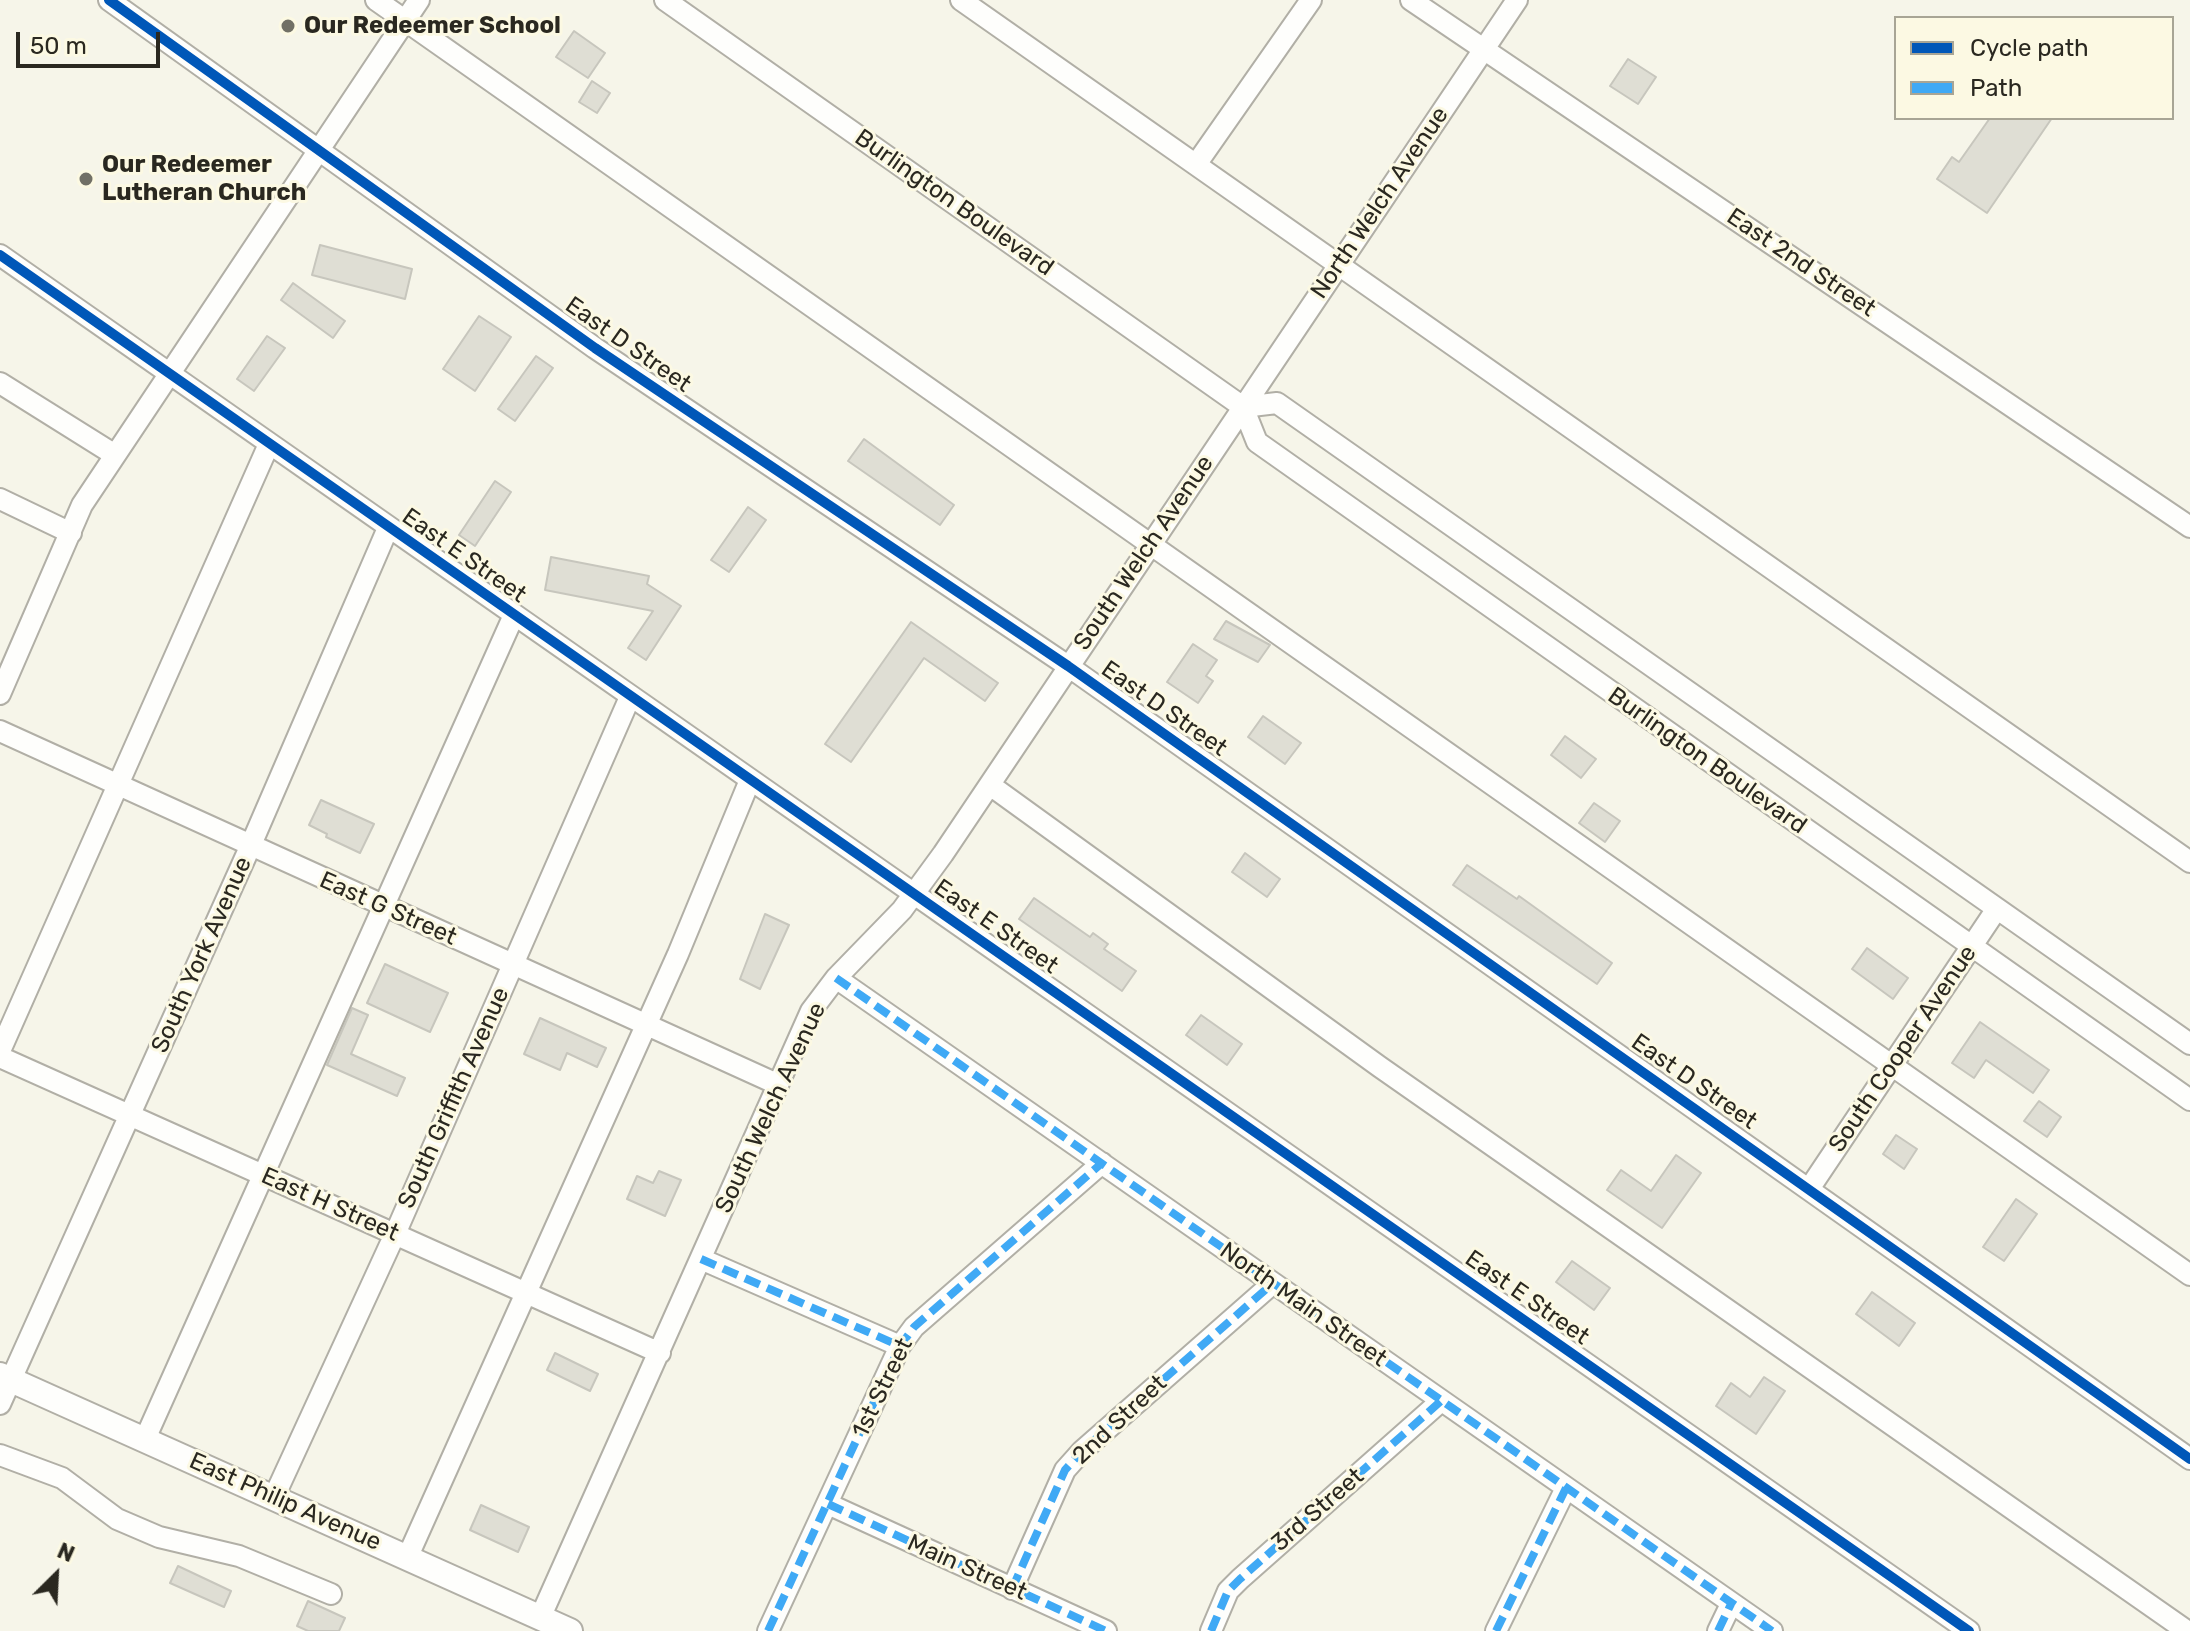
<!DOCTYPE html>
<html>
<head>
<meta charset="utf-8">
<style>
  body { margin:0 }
  #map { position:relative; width:2190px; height:1631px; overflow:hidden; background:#f6f5e9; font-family:Rubik,sans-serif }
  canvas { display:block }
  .legend { position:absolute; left:1894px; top:16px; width:280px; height:104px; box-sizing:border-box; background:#fcf9e3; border:2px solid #a8a595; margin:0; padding:10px 14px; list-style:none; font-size:24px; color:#2a2820 }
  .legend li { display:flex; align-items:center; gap:16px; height:40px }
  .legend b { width:40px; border:2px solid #a8a595 }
  .north { position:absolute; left:16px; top:1535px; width:80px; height:80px; -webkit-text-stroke:6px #fcf9e3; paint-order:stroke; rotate:24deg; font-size:22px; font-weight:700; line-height:32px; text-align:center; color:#2a2820 }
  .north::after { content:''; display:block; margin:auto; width:28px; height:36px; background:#2a2820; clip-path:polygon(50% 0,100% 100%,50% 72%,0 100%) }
  .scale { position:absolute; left:16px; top:32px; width:144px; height:36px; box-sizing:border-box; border:4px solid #2a2820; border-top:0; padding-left:10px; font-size:24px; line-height:28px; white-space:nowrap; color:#2a2820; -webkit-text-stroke:6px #fcf9e3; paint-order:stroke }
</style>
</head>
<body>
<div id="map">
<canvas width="2190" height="1631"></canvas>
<ul class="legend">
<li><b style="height:10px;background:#0057b8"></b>Cycle path</li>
<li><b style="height:10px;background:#3fa9f5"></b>Path</li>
</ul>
<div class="north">N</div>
<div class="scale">50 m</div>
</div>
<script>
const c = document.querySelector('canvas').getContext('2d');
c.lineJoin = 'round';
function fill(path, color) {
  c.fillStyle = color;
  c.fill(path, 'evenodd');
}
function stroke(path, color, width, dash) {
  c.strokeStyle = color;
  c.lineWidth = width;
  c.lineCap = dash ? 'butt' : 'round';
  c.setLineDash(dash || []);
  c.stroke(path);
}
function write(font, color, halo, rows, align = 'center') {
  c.font = font + ' Rubik,sans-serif';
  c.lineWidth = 6;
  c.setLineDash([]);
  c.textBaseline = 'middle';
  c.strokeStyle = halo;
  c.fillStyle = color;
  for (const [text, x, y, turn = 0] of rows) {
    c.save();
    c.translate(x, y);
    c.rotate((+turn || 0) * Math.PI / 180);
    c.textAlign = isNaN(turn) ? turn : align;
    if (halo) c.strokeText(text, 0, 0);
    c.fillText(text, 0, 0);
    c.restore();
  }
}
const building = new Path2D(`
  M574,31L605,53L588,78L556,57Z
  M1628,59L1656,77L1638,104L1610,86Z
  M592,81L610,93L597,113L579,102Z
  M1990,118H2052L1987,213L1937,179L1952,157L1959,162Z
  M320,245L412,269L405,299L312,275Z
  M293,283L345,321L333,338L281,300Z
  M479,316L511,337L475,391L443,369Z
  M267,336L285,348L254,391L237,379Z
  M536,356L553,368L515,421L498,409Z
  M864,439L954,505L940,525L848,461Z
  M495,481L511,492L475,546L459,535Z
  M748,507L766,520L729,572L711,560Z
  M551,557L649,576L647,584L681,606L646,660L628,648L653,611L545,590Z
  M1226,621L1270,645L1258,662L1214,639Z
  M911,622L998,683L985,701L924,658L851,762L825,744Z
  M1193,644L1217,660L1206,676L1213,681L1198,703L1167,682Z
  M1263,716L1301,743L1285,764L1248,737Z
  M1565,736L1596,759L1581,778L1551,755Z
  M321,800L374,824L360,853L326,837L327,834L309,825Z
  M1594,803L1620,821L1605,842L1579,823Z
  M1245,853L1280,879L1267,897L1232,872Z
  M1467,865L1517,899L1519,896L1612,963L1597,984L1453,885Z
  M1034,898L1090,937L1093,933L1108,944L1104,949L1136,971L1122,991L1019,919Z
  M765,914L789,925L760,989L740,979Z
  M1867,948L1908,978L1893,999L1852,969Z
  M385,964L448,993L430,1032L367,1003Z
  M352,1008L368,1015L351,1054L405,1078L397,1096L327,1065Z
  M1201,1015L1242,1044L1227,1065L1186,1035Z
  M540,1018L606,1048L597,1067L567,1053L560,1070L524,1054Z
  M1980,1022L2049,1070L2033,1093L1986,1060L1974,1078L1952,1063Z
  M2039,1101L2061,1117L2047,1137L2024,1121Z
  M1896,1135L1917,1149L1904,1169L1883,1154Z
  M1676,1155L1701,1173L1662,1228L1607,1190L1621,1170L1651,1191Z
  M659,1171L681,1180L665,1216L627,1199L637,1176L653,1183Z
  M2016,1199L2037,1214L2004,1261L1983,1247Z
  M1572,1261L1610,1288L1594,1310L1556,1282Z
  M1872,1292L1915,1323L1899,1346L1856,1314Z
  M555,1353L598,1374L590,1391L547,1370Z
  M1764,1377L1785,1391L1756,1434L1716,1406L1731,1383L1750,1397Z
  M481,1505L529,1527L518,1552L470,1530Z
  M178,1566L231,1591L224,1607L170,1583Z
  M308,1601L345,1618L339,1631H308L297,1626Z`);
fill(building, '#dfded4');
stroke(building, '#c7c6bd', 2);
const minor = new Path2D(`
  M109,0L595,348L1068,666L2190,1459
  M376,0L2190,1275
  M665,0L1243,407L1257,442L2190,1100
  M961,0L2190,862
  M1411,0L2190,527
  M1197,163L1311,0
  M0,255L1969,1631
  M0,383L115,455
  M1243,407L1277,403L2190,1044
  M0,499L71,533
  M0,694L82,505L419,0
  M0,731L777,1084
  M990,785L1380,1067L2187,1631
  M836,978L1772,1631
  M0,1051L269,444
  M0,1057L660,1353
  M1809,1189L1996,910
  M701,1259L900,1346
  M0,1404L250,847L388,528
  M145,1439L514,615
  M0,1455L62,1478L117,1519L159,1537L239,1556L331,1594
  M274,1497L395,1234L630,697
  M828,1504L1106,1631
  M408,1556L678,954L750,780
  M1012,1589L1065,1470L1082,1451L1272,1284
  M540,1618L811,1011L836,978L902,910L943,854L1517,0
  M768,1631L900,1346L914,1327L1102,1163
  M1211,1631L1228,1591L1240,1579L1441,1401
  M1496,1631L1566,1488
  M1718,1631L1731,1604`);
const major = new Path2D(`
  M0,1375L570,1631`);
stroke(minor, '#b1afa6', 24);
stroke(major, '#b1afa6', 28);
stroke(minor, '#fefefc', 20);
stroke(major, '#fefefc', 24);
stroke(new Path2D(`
  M836,978L1772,1631
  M701,1259L900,1346
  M828,1504L1106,1631
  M1012,1589L1065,1470L1082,1451L1272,1284
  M768,1631L900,1346L914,1327L1102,1163
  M1211,1631L1228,1591L1240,1579L1441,1401
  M1496,1631L1566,1488
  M1718,1631L1731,1604`), '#3fa9f5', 8, [16, 8]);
stroke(new Path2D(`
  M109,0L595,348L1068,666L2190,1459
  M0,255L1969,1631`), '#0057b8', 10);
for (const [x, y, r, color] of [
  [288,26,8,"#717066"],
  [86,179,8,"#717066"]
]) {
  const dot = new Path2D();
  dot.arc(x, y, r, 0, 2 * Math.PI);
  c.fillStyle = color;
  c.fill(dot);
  stroke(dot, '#fcf9e3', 3);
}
write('bold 24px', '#2a2820', '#fcf9e3', [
  ["Our Redeemer School",304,26],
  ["Our Redeemer",102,165],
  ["Lutheran Church",102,193]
], 'left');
write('24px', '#2a2820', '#fcf9e3', [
  ["Burlington Boulevard",954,203,35],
  ["North Welch Avenue",1380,203,-56],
  ["East 2nd Street",1801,263,34],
  ["East D Street",628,345,35],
  ["South Welch Avenue",1144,553,-56],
  ["East E Street",464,556,35],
  ["East D Street",1164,709,35],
  ["Burlington Boulevard",1707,761,35],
  ["East G Street",388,909,24],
  ["East E Street",996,927,35],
  ["South York Avenue",202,955,-66],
  ["South Cooper Avenue",1903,1049,-56],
  ["East D Street",1694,1082,35],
  ["South Griffith Avenue",454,1098,-66],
  ["South Welch Avenue",771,1108,-65],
  ["East H Street",330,1205,24],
  ["East E Street",1527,1298,35],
  ["North Main Street",1303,1305,35],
  ["1st Street",883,1388,-64],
  ["2nd Street",1120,1420,-43],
  ["East Philip Avenue",285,1502,24],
  ["3rd Street",1318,1510,-41],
  ["Main Street",967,1568,24]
]);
</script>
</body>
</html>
